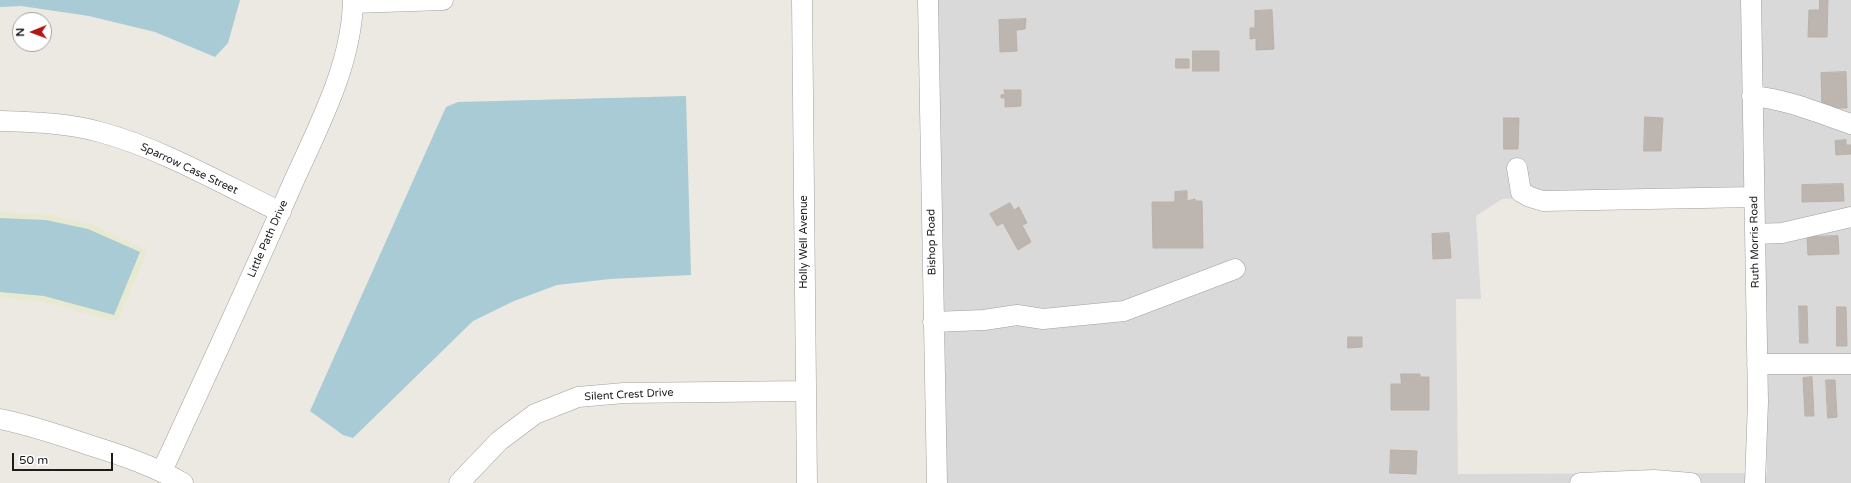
<!DOCTYPE html>
<html>
<head>
<meta charset="utf-8">
<style>
  body { margin:0 }
  #map { position:relative; width:1851px; height:483px; overflow:hidden; background:#ece9e3; font-family:"Varela Round",sans-serif }
  canvas { display:block }
  .north { position:absolute; left:12px; top:12px; width:40px; height:40px; box-sizing:border-box; background:#fff; border:1px solid #a4a4a4; border-radius:50%; rotate:269deg; font-size:11px; font-weight:700; line-height:16px; text-align:center; color:#1c1c1c }
  .north::after { content:''; display:block; margin:auto; width:14px; height:18px; background:#b21717; clip-path:polygon(50% 0,100% 100%,50% 72%,0 100%) }
  .scale { position:absolute; left:12px; top:453px; width:101px; height:18px; box-sizing:border-box; border:2px solid #1c1c1c; border-top:0; padding-left:5px; font-size:12px; line-height:14px; white-space:nowrap; color:#1c1c1c; -webkit-text-stroke:3px #fff; paint-order:stroke }
</style>
</head>
<body>
<div id="map">
<canvas width="1851" height="483"></canvas>
<div class="north">N</div>
<div class="scale">50 m</div>
</div>
<script>
const c = document.querySelector('canvas').getContext('2d');
c.lineJoin = 'round';
function fill(path, color) {
  c.fillStyle = color;
  c.fill(path, 'evenodd');
}
function stroke(path, color, width, dash) {
  c.strokeStyle = color;
  c.lineWidth = width;
  c.lineCap = dash ? 'butt' : 'round';
  c.setLineDash(dash || []);
  c.stroke(path);
}
function write(font, color, halo, rows, align = 'center') {
  c.font = font + ' "Varela Round",sans-serif';
  c.lineWidth = 3;
  c.setLineDash([]);
  c.textBaseline = 'middle';
  c.strokeStyle = halo;
  c.fillStyle = color;
  for (const [text, x, y, turn = 0] of rows) {
    c.save();
    c.translate(x, y);
    c.rotate((+turn || 0) * Math.PI / 180);
    c.textAlign = isNaN(turn) ? turn : align;
    if (halo) c.strokeText(text, 0, 0);
    c.fillText(text, 0, 0);
    c.restore();
  }
}
fill(new Path2D(`
  M936,0H1743L1747,198L1603,197L1502,199L1476,216L1481,299H1456L1458,474L1747,473V483H945Z
  M1759,0H1851V483H1762L1763,473L1767,472Z`), '#dad9d9');
fill(new Path2D(`
  M0,212L47,214L91,224L146,250V255L118,319L114,321L43,302L0,298Z`), '#e7e9d0');
fill(new Path2D(`
  M0,0H240L228,43L215,57L155,32L89,16L21,6L0,7Z
  M686,96L691,275L610,279L557,285L514,301L473,321L353,438L343,435L310,411L446,107L458,102Z
  M0,218L46,220L88,229L140,252L114,315L44,296L0,292Z`), '#a8cbd5');
const building = new Path2D(`
  M1820,0H1828L1827,37H1808L1809,10H1819Z
  M1272,10L1274,49L1256,50V38L1250,39V28H1255V11Z
  M1026,19L1025,29L1016,30L1017,51L1000,52L999,20Z
  M1193,51H1219V71H1193Z
  M1176,59H1189V68H1176Z
  M1846,72L1847,108H1822L1821,73Z
  M1004,90H1021V106L1005,107V98H1001V95L1005,94Z
  M1645,117L1663,118L1661,151H1644Z
  M1504,118H1519L1518,149H1504Z
  M1846,140V145H1851V154L1836,155L1835,141Z
  M1843,184L1844,201L1802,202V185Z
  M1187,191V201L1195,199V201H1202L1203,248H1153L1152,202H1175V192Z
  M1010,203L1014,210L1019,207L1027,223L1022,225L1031,242L1018,250L1003,223L997,226L990,214Z
  M1449,233L1451,258L1433,259L1432,234Z
  M1838,236L1839,254L1808,255L1807,237Z
  M1799,306H1807L1808,343H1800Z
  M1837,307H1846L1847,346H1837Z
  M1348,337H1362V347L1348,348Z
  M1401,374H1420V377H1429V410H1391V384H1401Z
  M1812,377L1814,416H1805L1803,378Z
  M1826,380H1835L1837,417L1828,418Z
  M1391,450L1417,451L1416,474L1390,473Z`);
fill(building, '#bcb5b0');
stroke(building, '#bcb1a7', 1);
const minor = new Path2D(`
  M802,0L807,483
  M928,0L937,483
  M1751,0L1758,402L1755,483
  M353,3L443,0
  M1752,96C1786,99 1819,113 1851,124
  M0,121C33,122 68,123 100,132C163,149 222,184 281,212
  M1517,168L1521,192L1530,197L1543,201L1754,197
  M1755,234L1782,233L1851,217
  M933,322L984,320L1017,315L1043,319L1124,311L1235,269
  M1757,364H1851
  M0,419C31,425 59,435 89,445C121,455 154,466 183,483
  M162,471C206,376 250,281 292,185C318,127 352,65 353,0
  M459,483L499,441L535,414L578,397L624,393L805,391
  M1580,483L1654,480L1691,483`);
stroke(minor, '#a0a0a0', 21);
stroke(minor, '#fff', 20);
write('11px', '#1c1c1c', '#fff', [
  ["Sparrow Case Street",189,169,25],
  ["Little Path Drive",268,239,-66],
  ["Holly Well Avenue",804,242,-90],
  ["Bishop Road",932,242,-91],
  ["Ruth Morris Road",1755,242,-91],
  ["Silent Crest Drive",629,395,-3]
]);
</script>
</body>
</html>
